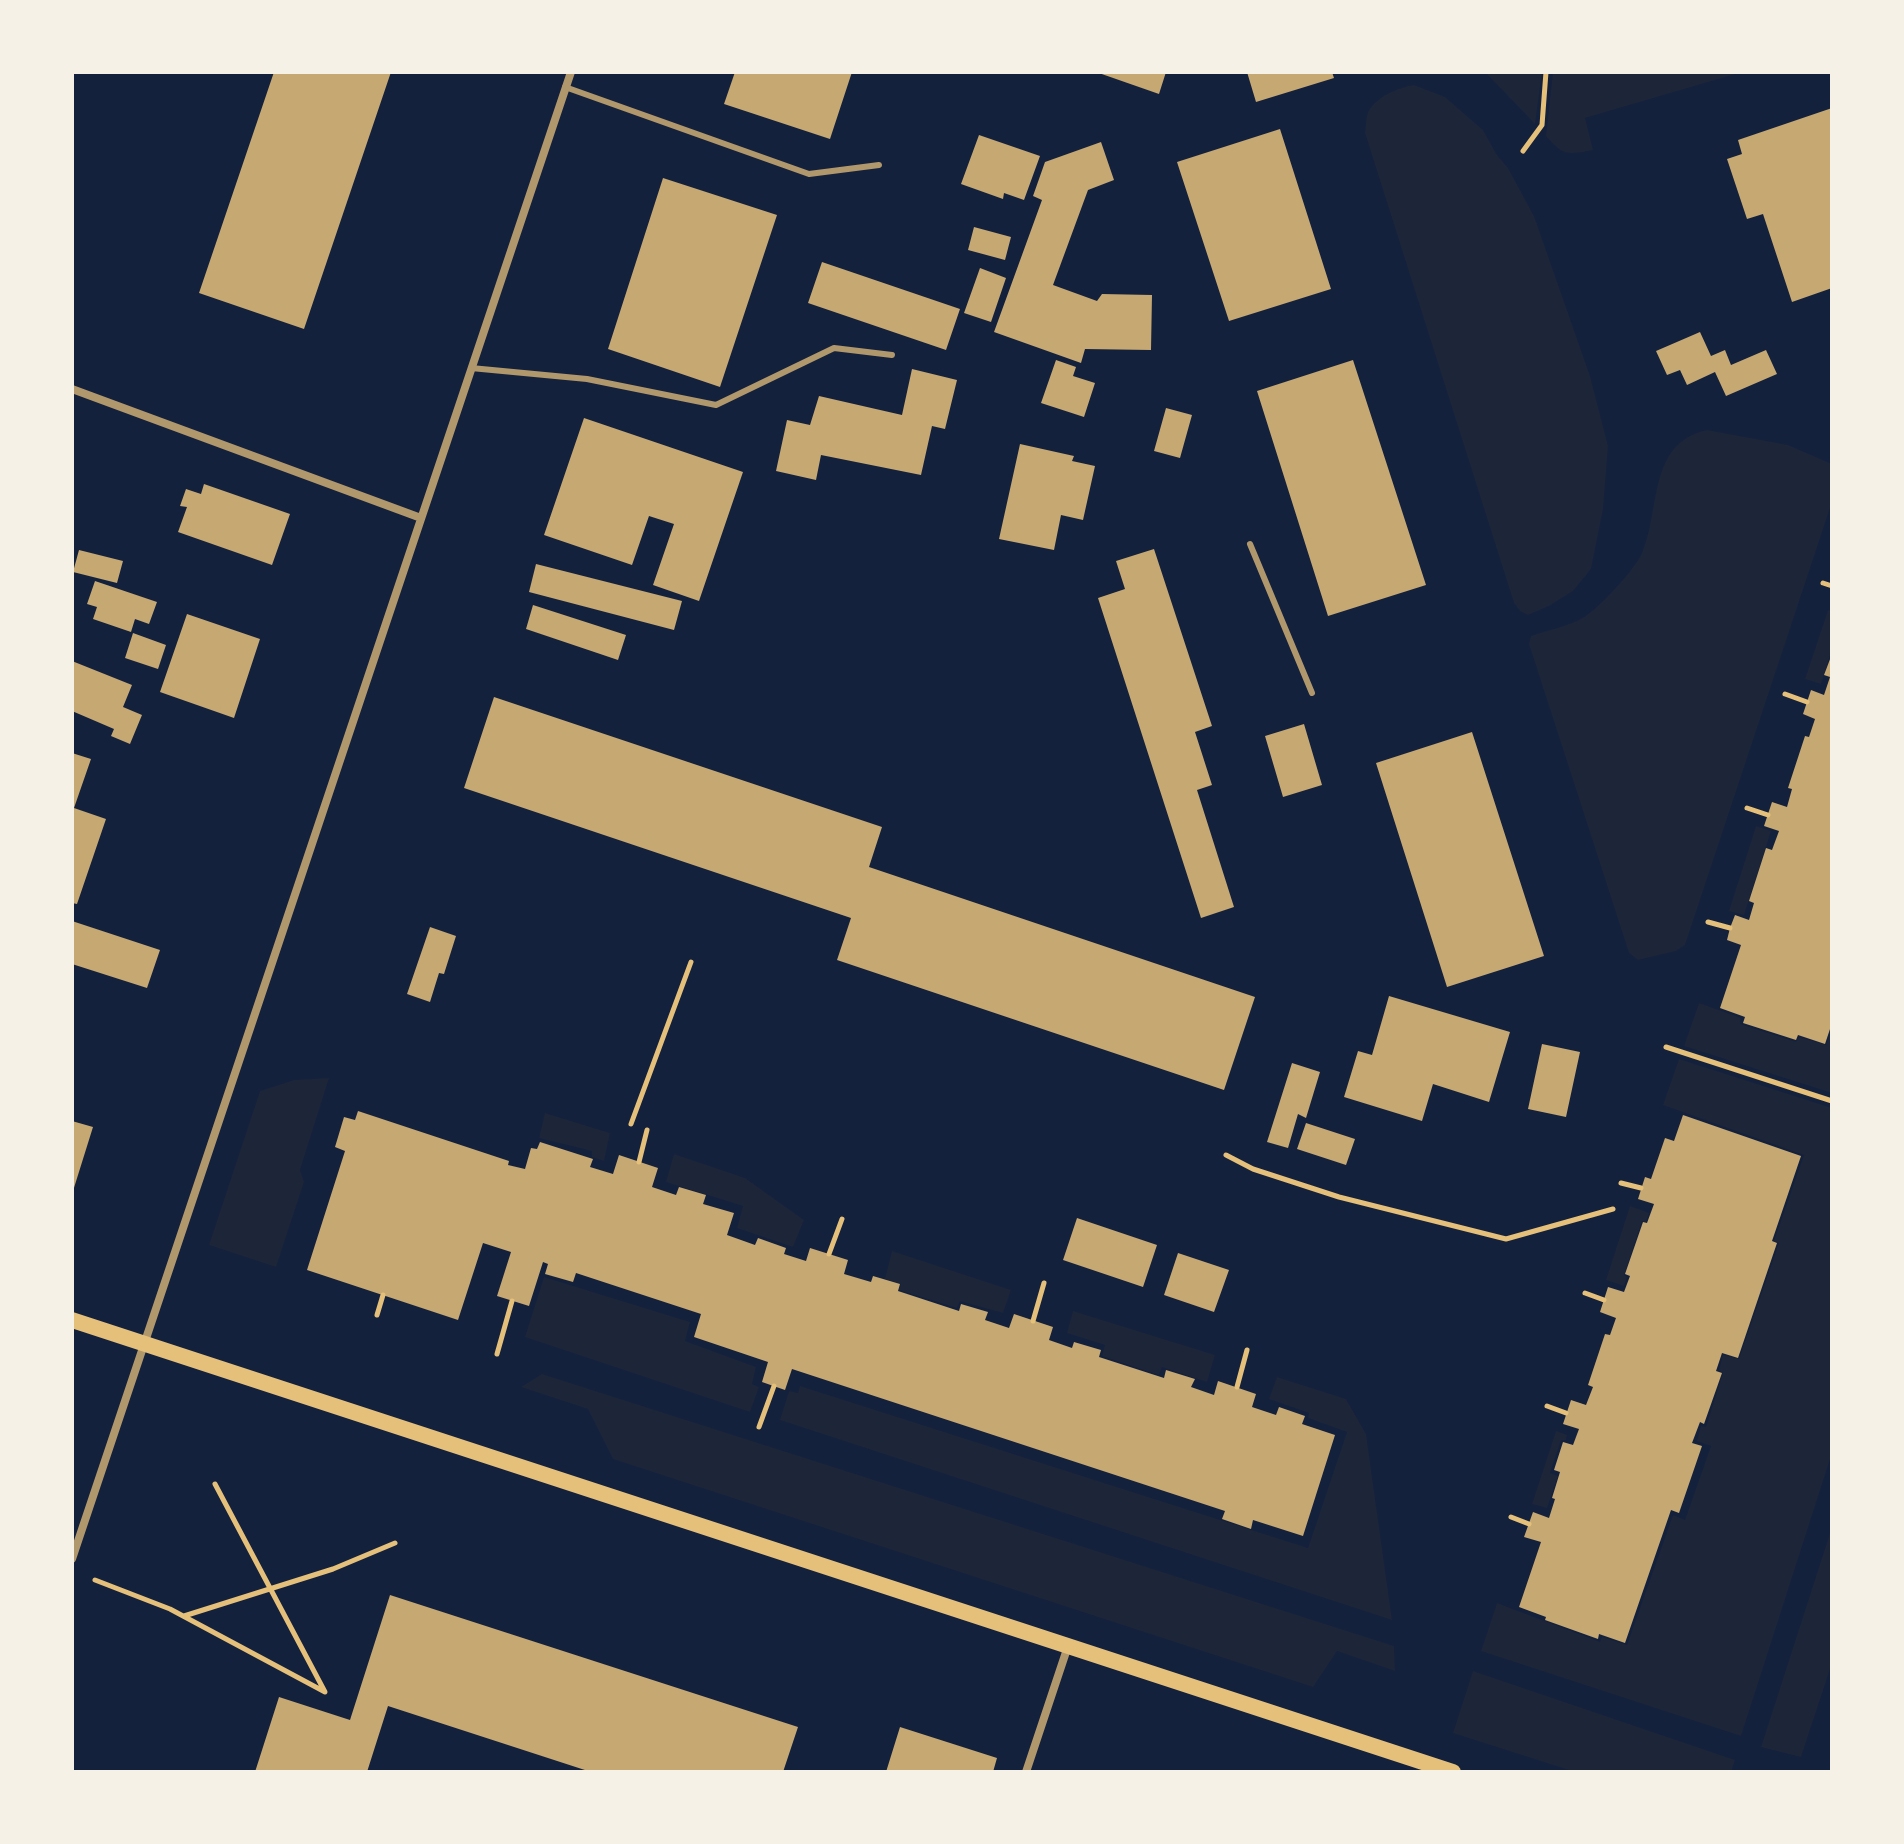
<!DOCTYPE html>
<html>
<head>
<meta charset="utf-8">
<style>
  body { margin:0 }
  #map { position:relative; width:1904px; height:1844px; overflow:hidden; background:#14213d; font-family:"Sofia Sans Condensed",sans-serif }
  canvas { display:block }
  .frame { position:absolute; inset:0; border:74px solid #f6f1e7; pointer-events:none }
</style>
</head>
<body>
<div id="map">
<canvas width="1904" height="1844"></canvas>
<div class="frame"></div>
</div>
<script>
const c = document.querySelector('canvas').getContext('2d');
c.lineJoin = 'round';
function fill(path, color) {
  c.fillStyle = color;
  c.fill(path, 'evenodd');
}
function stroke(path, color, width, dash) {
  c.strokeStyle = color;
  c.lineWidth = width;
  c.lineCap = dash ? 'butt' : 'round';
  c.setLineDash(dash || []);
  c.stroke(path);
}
fill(new Path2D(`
  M1485,72H1542L1535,124Z
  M1553,72H1742L1585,118L1593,150C1567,155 1563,156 1546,136Z
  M1414,85L1445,97L1483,130L1497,155L1508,168L1534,216L1590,376L1608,446L1603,509L1591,569L1573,591L1549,606L1528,615L1520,611L1514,603L1365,133C1366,127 1366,117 1368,112C1377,96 1397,88 1414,85Z
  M1707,430L1788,445L1832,464V502L1685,945L1676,951L1638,960L1629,953L1529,644L1531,636C1548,630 1569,626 1584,617C1600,607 1635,569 1642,553C1661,509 1647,443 1707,430Z
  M1828,610L1832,611V648L1821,684L1805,679Z
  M1756,826L1771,831L1744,915L1729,911Z
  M1699,1003L1741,1018L1740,1024L1796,1042L1799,1037L1826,1045L1832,1029V1093L1684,1046Z
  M1679,1059L1832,1108V1453L1741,1736L1481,1651L1497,1603L1600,1642L1602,1637L1627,1645L1673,1515L1685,1520L1711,1446L1697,1441L1701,1426L1706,1427L1723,1373L1719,1370L1723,1355L1739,1359L1779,1243L1774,1241L1804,1155L1663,1105Z
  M329,1078L300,1170L304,1182L276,1267L209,1245L260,1091L294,1080Z
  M545,1113L610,1133L604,1161L592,1157V1151L539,1138Z
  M674,1154L745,1178L804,1220L793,1247L737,1228L743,1206L666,1182Z
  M1630,1206L1649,1213L1646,1222L1642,1221L1624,1275L1627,1277L1624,1286L1606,1280Z
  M892,1251L1011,1290L1003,1313L960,1301L957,1308L899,1290L901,1284L885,1279Z
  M544,1277L690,1322L685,1341L756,1367L752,1384L759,1387L750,1412L525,1337Z
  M1073,1311L1215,1355L1207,1382L1162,1367L1159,1375L1102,1356L1105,1345L1067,1333Z
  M542,1374L1394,1646L1395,1671L1337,1651L1313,1687L613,1459L588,1409L521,1387Z
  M1277,1377L1346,1399L1366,1434L1392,1620L780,1420L789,1391L798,1393L800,1386L1308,1548L1347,1432L1308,1418L1309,1413L1269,1399Z
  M1556,1431L1567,1435L1566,1440H1561L1550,1473L1558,1476L1547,1508L1532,1504Z
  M1832,1527V1663L1801,1757L1761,1747Z
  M1473,1671L1735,1760L1731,1772H1575L1453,1733Z`), '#1d2539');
fill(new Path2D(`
  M274,72H391L304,329L199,293Z
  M735,72H852L830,139L724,104Z
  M1096,72H1166L1159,94Z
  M1247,72H1332L1334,78L1256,102Z
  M1832,108V288L1792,302L1763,214L1747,219L1727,159L1742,154L1738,140Z
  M1280,129L1331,289L1229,321L1177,162Z
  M979,135L1040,156L1024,200L1004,193L1003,199L961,184Z
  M1101,142L1114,180L1088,190L1053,285L1097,301L1102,294L1152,295L1151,350L1085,349L1081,363L994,332L1042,200L1033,196L1045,162Z
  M663,178L777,215L720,387L608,349Z
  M974,227L1011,237L1005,260L968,250Z
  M822,262L960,309L946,350L808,303Z
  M980,268L1006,278L991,322L964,313Z
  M1700,332L1711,356L1725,350L1731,365L1766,350L1777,374L1726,396L1715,372L1687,385L1680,370L1667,375L1656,351Z
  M1056,360L1076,367L1073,376L1095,383L1084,417L1041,403Z
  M1353,360L1426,585L1328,616L1257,391Z
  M912,369L957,380L945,429L932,426L921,475L821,455L816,480L776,471L787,420L810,425L819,396L902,415Z
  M1166,408L1192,415L1180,458L1154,451Z
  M584,418L743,472L699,601L653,585L674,524L649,516L632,565L544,535Z
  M1020,444L1074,456L1072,461L1095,466L1083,520L1061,515L1054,550L999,539Z
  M204,484L290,514L272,565L178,532L187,507L180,506L186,489L201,494Z
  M1154,549L1212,726L1195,732L1212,785L1197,790L1234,907L1201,918L1098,598L1125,589L1116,561Z
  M79,550L123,561L117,583L73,572Z
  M536,564L682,601L674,630L529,592Z
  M95,581L157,602L149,624L135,619L131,632L93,619L97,607L87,604Z
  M533,605L626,635L618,660L526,629Z
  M187,614L260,639L234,718L160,692Z
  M133,633L166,645L158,669L125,658Z
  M1832,654V1023L1825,1044L1798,1035L1796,1040L1743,1023L1745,1017L1720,1008L1741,945L1727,940L1730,928L1735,915L1749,920L1754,903L1749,901L1766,848L1772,850L1779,831L1764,826L1772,802L1787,807L1792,789L1788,788L1805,736L1809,737L1815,719L1803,714L1811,690L1824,695L1830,677L1824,675Z
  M72,661L132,685L123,707L142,715L130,744L111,736L114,729L72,711Z
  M494,697L882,827L869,867L1255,997L1224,1090L837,960L851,918L464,788Z
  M1304,724L1322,785L1283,797L1265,736Z
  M1472,732L1544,956L1447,987L1376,763Z
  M72,753L91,759L74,808L106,819L77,904L72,903Z
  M72,921L160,950L147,988L72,964Z
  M430,927L456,936L444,974L439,973L430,1002L407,994Z
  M1389,996L1510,1032L1489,1102L1433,1084L1422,1121L1344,1097L1358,1051L1372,1055Z
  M1542,1044L1580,1052L1566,1117L1528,1109Z
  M1292,1063L1320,1072L1306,1118L1298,1114L1288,1148L1267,1142Z
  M358,1111L509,1161L508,1165L525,1169L531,1148L537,1149L540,1142L593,1159L590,1167L613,1174L619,1155L658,1168L652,1187L676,1195L679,1187L706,1195L703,1204L734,1213L727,1235L755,1245L758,1238L786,1248L784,1254L806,1261L810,1248L848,1260L844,1274L871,1282L873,1276L900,1284L898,1291L959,1311L961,1304L988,1312L985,1320L1009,1328L1014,1314L1053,1327L1049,1340L1072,1348L1074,1342L1101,1350L1099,1357L1164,1378L1166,1370L1195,1379L1191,1387L1214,1395L1218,1381L1256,1394L1252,1407L1276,1415L1279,1407L1305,1416L1302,1424L1335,1435L1303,1536L1253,1520L1251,1529L1222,1519L1225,1511L792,1369L785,1390L762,1382L768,1362L694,1337L701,1314L576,1273L573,1282L545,1274L548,1264L543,1262L529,1306L497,1296L511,1252L483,1243L458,1320L307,1270L345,1151L335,1147L344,1117L355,1120Z
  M1683,1115L1801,1156L1772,1241L1777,1243L1738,1358L1722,1353L1716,1371L1722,1373L1704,1424L1700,1422L1692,1443L1702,1446L1679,1513L1671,1510L1625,1643L1599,1634L1598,1639L1545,1620L1546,1617L1519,1607L1541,1542L1524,1537L1533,1512L1549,1518L1555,1499L1552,1498L1560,1472L1554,1470L1563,1442L1573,1445L1579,1429L1563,1424L1571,1400L1586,1405L1593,1387L1588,1385L1605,1334L1610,1335L1616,1318L1600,1312L1608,1287L1624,1292L1630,1276L1625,1274L1643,1222L1647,1223L1654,1204L1638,1199L1645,1177L1651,1179L1665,1138L1674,1141Z
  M72,1121L93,1127L73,1191H72Z
  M1306,1123L1355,1139L1346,1165L1297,1149Z
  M1077,1218L1157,1245L1143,1287L1063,1260Z
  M1178,1253L1229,1270L1214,1312L1164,1295Z
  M390,1595L798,1727L783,1772H591L388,1706L367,1772H255L279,1697L350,1720Z
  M900,1727L997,1758L993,1772H886Z`), '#c6a872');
stroke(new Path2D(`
  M1523,151L1542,125L1546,72
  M1823,583L1832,586
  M1785,694L1807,702
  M1747,808L1768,815
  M1708,922L1730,928
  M1666,1047L1832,1101
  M631,1124L691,962
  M1226,1155L1253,1169L1339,1197L1506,1239L1613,1209
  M639,1162L647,1130
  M1621,1183L1641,1188
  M829,1254L842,1219
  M1585,1293L1604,1300
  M377,1315L383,1295
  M1033,1321L1044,1283
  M497,1354L512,1301
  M1237,1387L1247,1350
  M1547,1406L1566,1413
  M759,1427L774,1386
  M1511,1517L1529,1524
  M95,1580L170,1609L325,1692L215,1484
  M184,1616L333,1569L395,1543`), '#e5c07b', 5);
stroke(new Path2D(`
  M565,87L809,174L879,165
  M471,368L587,379L716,405L834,348L892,355
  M1250,544L1312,693`), '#b1986c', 6);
stroke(new Path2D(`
  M72,389L421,518
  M72,1559L571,72
  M1026,1772L1068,1646`), '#b1986c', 8);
stroke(new Path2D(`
  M72,1320L1453,1772`), '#e5c07b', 16);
</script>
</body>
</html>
